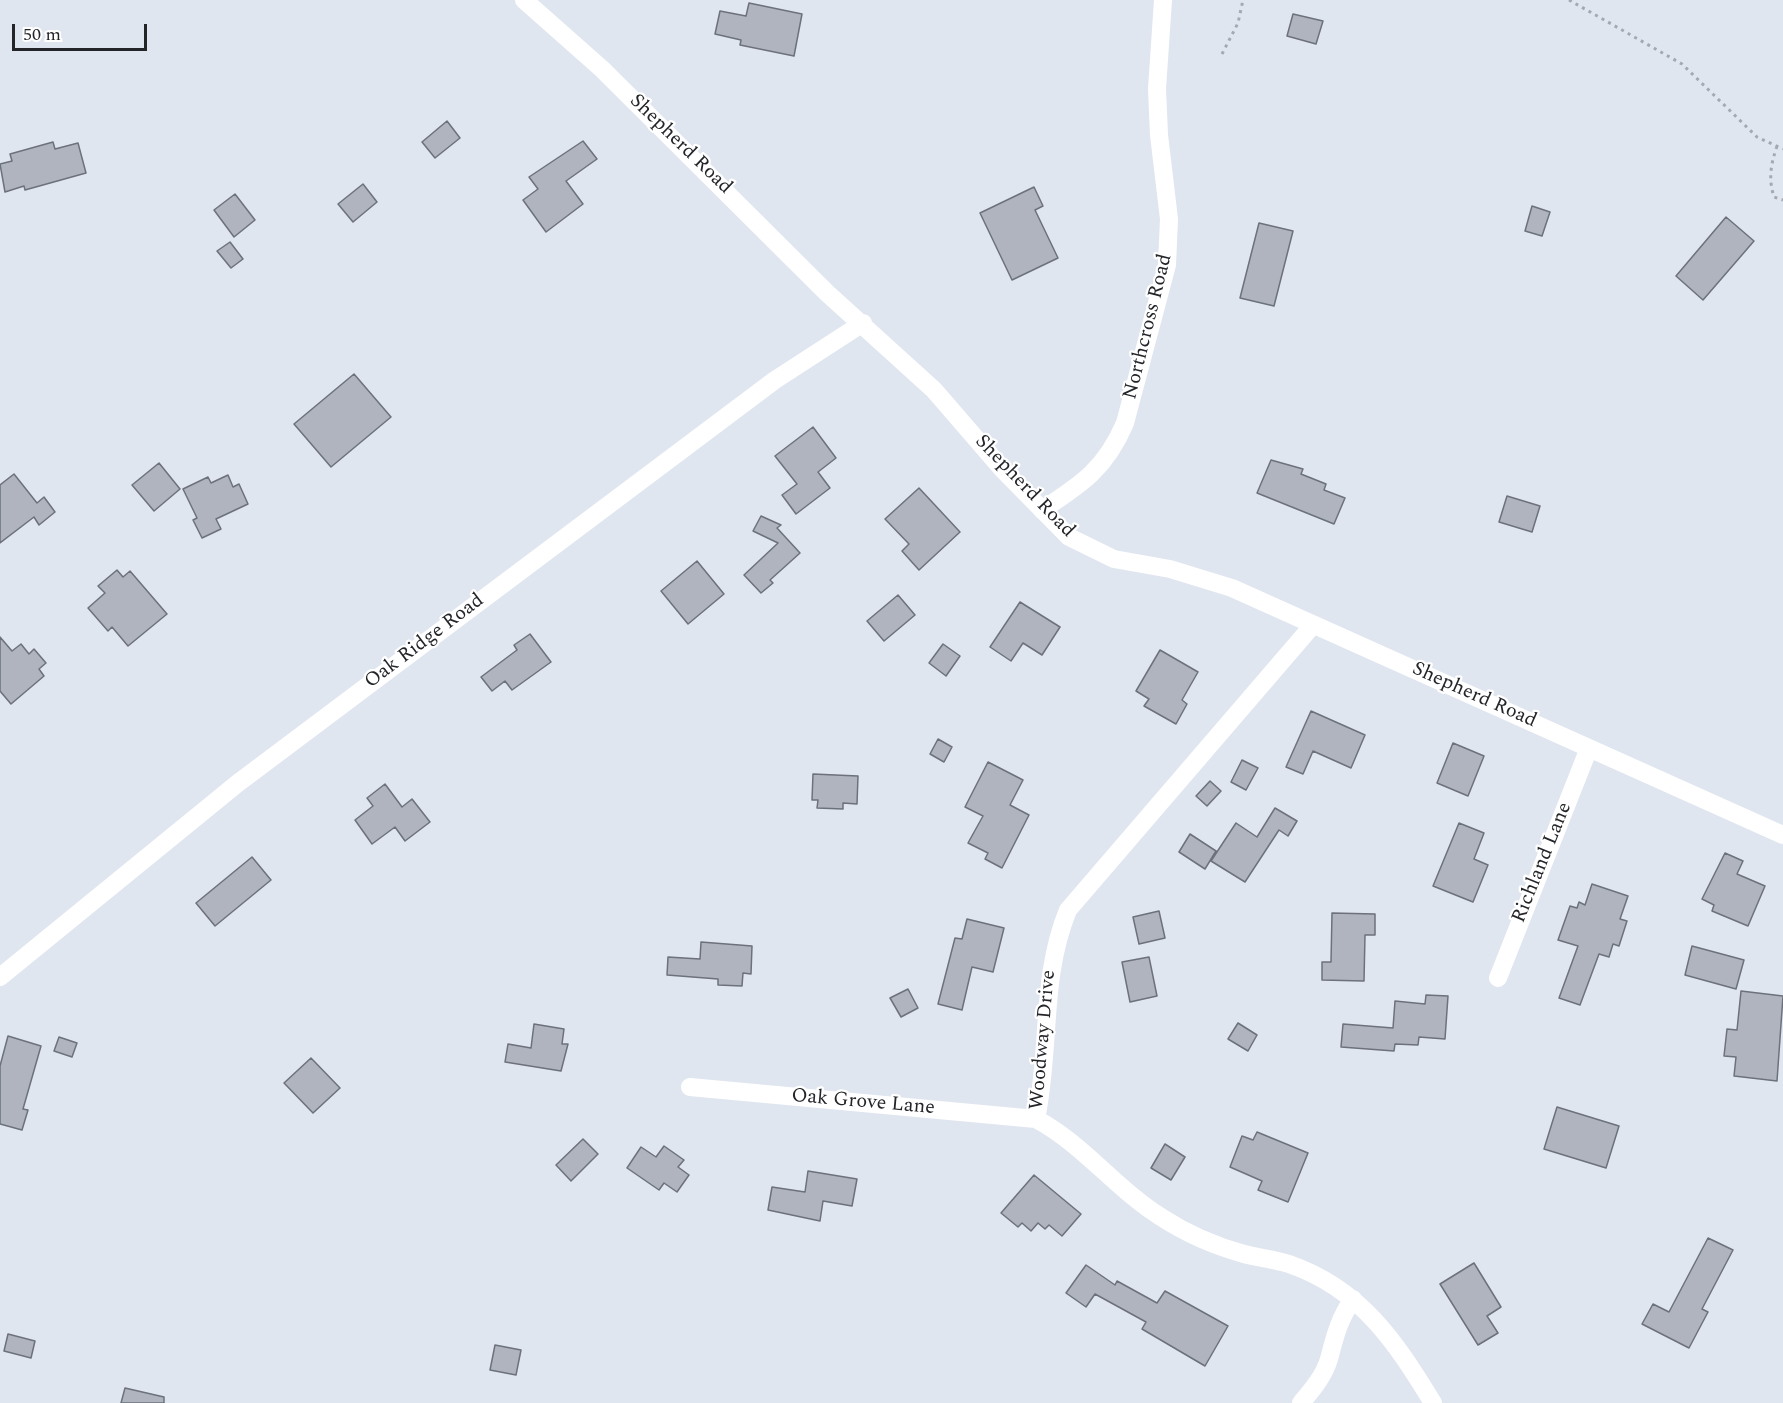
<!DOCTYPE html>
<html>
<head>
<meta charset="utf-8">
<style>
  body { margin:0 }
  #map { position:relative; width:1783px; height:1403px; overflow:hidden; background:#e0e6f0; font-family:Spectral,serif }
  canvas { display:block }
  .scale { position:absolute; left:12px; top:24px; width:135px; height:27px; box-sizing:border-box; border:3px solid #232529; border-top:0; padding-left:8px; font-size:18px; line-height:21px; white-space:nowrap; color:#232529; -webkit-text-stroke:4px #fff; paint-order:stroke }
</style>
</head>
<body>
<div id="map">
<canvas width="1783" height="1403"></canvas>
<div class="scale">50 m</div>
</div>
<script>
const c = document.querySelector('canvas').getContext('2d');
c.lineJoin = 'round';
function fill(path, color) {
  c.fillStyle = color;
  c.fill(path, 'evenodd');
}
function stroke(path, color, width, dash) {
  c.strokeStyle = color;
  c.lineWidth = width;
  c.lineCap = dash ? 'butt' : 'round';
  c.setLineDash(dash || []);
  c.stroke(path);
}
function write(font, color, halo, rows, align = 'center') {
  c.font = font + ' Spectral,serif';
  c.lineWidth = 4.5;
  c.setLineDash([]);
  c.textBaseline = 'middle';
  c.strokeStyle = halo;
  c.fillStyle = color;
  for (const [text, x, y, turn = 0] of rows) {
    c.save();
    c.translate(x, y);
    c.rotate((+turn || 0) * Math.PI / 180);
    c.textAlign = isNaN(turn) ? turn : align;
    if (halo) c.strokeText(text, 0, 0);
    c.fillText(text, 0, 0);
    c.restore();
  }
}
const building = new Path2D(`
  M749,3L802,14L794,56L740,45L741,40L715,34L720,11L746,16Z
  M1293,14L1323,21L1316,44L1287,36Z
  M447,121L460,138L435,158L422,142Z
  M583,141L597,159L566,181L583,204L546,232L523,200L538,189L529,177Z
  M53,142L55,149L78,143L86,173L25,190L24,186L5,192L0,164L12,161L10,154Z
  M363,184L377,202L353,222L338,204Z
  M1034,187L1043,206L1035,210L1058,258L1012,280L980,213Z
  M235,194L255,220L234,237L214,210Z
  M1532,206L1550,212L1542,236L1525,231Z
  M1726,217L1754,241L1703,300L1676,276Z
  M1259,223L1293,231L1274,306L1240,298Z
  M230,242L243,259L231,268L217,251Z
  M354,374L391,417L331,467L294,424Z
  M813,427L836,458L818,472L830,488L796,514L782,495L797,484L775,456Z
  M1271,460L1303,469L1301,474L1326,484L1324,490L1345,498L1334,524L1257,493Z
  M159,463L180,489L154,511L132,485Z
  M14,474L37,503L44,497L55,512L39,525L34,517L0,543V485Z
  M228,475L233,487L239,484L248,504L216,519L221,529L202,538L193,520L197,518L183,489L208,477L211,483Z
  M919,488L960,532L919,570L902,551L909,544L885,519Z
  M1507,496L1540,506L1532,532L1499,522Z
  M761,516L781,525L777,528L800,553L770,580L773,583L761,593L744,575L778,543L753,531Z
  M697,561L724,594L688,624L661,591Z
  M117,570L123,577L130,571L167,614L128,646L112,627L108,631L88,608L105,593L98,586Z
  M898,595L915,615L884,641L867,621Z
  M1020,602L1060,627L1042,655L1023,643L1011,661L990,647Z
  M530,634L551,662L512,690L505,681L492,691L481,677L517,650L514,645Z
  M0,637L12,651L21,644L29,654L34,649L46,663L39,669L44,676L11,704L0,691Z
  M943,644L960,656L946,676L929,663Z
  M1160,650L1198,672L1182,700L1187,704L1176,724L1144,706L1149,699L1136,691Z
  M1311,711L1365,735L1351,768L1313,751L1303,774L1286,767Z
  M938,739L952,747L944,762L930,754Z
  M1453,743L1484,756L1468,796L1437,783Z
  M1242,760L1258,768L1246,790L1231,782Z
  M988,762L1023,780L1010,805L1029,815L1002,868L985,859L988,853L968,843L983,816L965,807Z
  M813,774L858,776L857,804L843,803V809L817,808L818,800H812Z
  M1210,781L1221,791L1207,806L1196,796Z
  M385,784L402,807L412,799L430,822L405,841L395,827L372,844L355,820L373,806L367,798Z
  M1275,808L1297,821L1288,836L1279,830L1245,882L1211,861L1236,823L1257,837Z
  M1459,823L1484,833L1474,859L1488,865L1473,902L1433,886Z
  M1190,834L1216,851L1205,869L1179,852Z
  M1725,853L1743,861L1737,874L1765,886L1748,926L1712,911L1714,905L1702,899Z
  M252,857L271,880L215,926L196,903Z
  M1592,884L1628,896L1620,919L1627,921L1619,946L1613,944L1609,957L1599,954L1580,1005L1559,998L1578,946L1558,940L1570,906L1577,908L1579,902L1585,905Z
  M1159,911L1165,938L1139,944L1133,917Z
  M1332,913L1375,914V935H1365L1364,981L1322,980V962H1331Z
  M967,919L1004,928L993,972L972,967L962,1010L938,1004L955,938L962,939Z
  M701,942L752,946L751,974L743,973L742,986L718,985V979L667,975L668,957L700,959Z
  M1692,946L1744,960L1736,989L1685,975Z
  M1149,957L1157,996L1130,1002L1122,962Z
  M908,989L918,1008L901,1017L890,998Z
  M1741,991L1783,996L1777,1081L1734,1076L1736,1057L1724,1056L1727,1029L1737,1030Z
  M1426,995L1448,996L1445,1039L1419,1037L1418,1045L1395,1044L1394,1051L1341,1047L1343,1024L1393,1028L1395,1001L1425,1004Z
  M1238,1023L1257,1035L1248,1051L1228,1039Z
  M534,1024L564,1029L562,1044H568L561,1071L505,1062L508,1044L531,1048Z
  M8,1036L41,1046L23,1109L28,1110L22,1130L0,1124V1066Z
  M59,1037L77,1043L72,1057L54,1051Z
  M311,1058L340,1088L313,1113L284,1083Z
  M1557,1107L1619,1126L1606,1168L1544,1149Z
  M1257,1132L1308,1153L1288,1202L1258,1190L1262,1181L1230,1167L1242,1136L1253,1140Z
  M583,1139L598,1154L571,1181L556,1165Z
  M1165,1144L1185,1157L1171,1180L1151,1168Z
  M664,1146L684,1160L678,1167L689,1175L677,1192L664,1183L659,1190L627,1168L641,1147L656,1157Z
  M808,1171L857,1179L852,1206L823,1201L820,1221L768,1210L772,1187L805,1192Z
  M1034,1175L1081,1214L1062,1236L1049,1225L1045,1229L1038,1223L1031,1231L1022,1223L1018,1227L1001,1213Z
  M1708,1238L1733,1250L1702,1309L1708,1312L1689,1348L1642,1324L1653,1304L1669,1312Z
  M1474,1263L1501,1307L1487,1316L1498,1333L1478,1345L1440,1284Z
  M1086,1265L1115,1285L1117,1281L1157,1303L1165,1291L1228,1326L1205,1366L1142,1329L1146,1322L1095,1294L1086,1307L1066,1293Z
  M8,1334L35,1341L31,1358L4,1351Z
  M495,1345L521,1350L516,1375L490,1370Z
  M125,1388L164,1397V1403H121Z`);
fill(building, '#afb4be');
stroke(building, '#6c717b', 1.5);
stroke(new Path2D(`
  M1569,0L1682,64L1757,137L1783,149
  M1222,54L1238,23L1243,0
  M1777,146C1771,164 1768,178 1774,197L1783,200`), '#a4a9b1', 3, [3, 4.5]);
stroke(new Path2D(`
  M524,0L602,69L827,293L934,390L1004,471L1069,537L1114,559L1170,569L1232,588L1783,835
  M1042,510C1082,484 1106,468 1125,423L1167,265L1169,219L1159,135L1157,89L1163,0
  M0,977L238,783L775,380L863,323
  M1498,978L1589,748
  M690,1087L1036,1119C1083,1144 1116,1189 1161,1217C1187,1234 1215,1246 1244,1254C1259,1258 1274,1259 1289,1264C1361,1289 1395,1341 1433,1403
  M1036,1119C1051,1048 1040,978 1068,910L1313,625
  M1301,1403C1312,1390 1324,1376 1329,1359C1335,1336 1339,1319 1353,1299`), '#fff', 18);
write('20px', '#232529', '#fff', [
  ["Shepherd Road",680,145,44],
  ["Northcross Road",1149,327,-76],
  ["Shepherd Road",1024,487,46],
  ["Oak Ridge Road",425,642,-37],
  ["Shepherd Road",1474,696,24],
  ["Richland Lane",1543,863,-68],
  ["Woodway Drive",1044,1040,-85],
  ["Oak Grove Lane",863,1103,5]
]);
</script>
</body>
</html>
